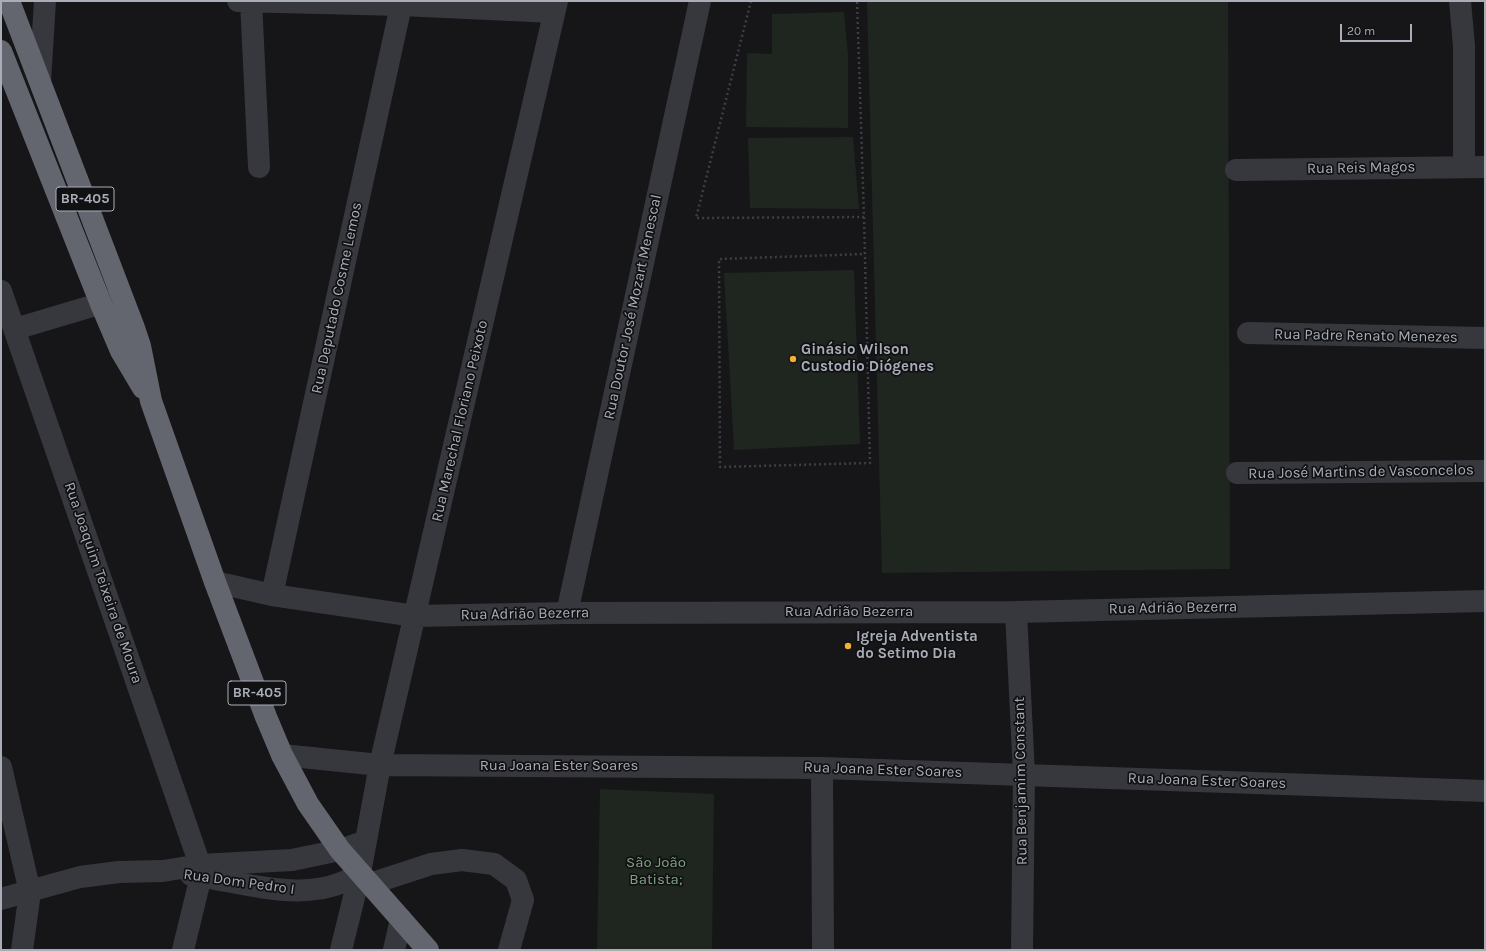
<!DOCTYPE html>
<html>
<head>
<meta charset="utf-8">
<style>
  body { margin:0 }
  #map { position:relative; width:1486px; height:951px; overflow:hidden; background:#161618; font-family:Karla,sans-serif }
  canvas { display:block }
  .frame { position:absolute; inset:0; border:2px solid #a8adb8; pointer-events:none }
  .scale { position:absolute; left:1340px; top:24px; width:72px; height:18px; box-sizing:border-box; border:2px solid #a8adb8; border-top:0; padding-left:5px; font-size:12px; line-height:14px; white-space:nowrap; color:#a8adb8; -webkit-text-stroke:3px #111113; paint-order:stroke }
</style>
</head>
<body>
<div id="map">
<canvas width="1486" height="951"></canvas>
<div class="frame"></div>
<div class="scale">20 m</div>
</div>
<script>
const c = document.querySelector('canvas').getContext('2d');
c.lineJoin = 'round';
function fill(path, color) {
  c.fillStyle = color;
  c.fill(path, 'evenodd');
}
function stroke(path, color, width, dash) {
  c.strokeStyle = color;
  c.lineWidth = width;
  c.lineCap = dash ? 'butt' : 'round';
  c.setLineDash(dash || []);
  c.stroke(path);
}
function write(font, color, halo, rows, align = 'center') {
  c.font = font + ' Karla,sans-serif';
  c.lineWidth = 3.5;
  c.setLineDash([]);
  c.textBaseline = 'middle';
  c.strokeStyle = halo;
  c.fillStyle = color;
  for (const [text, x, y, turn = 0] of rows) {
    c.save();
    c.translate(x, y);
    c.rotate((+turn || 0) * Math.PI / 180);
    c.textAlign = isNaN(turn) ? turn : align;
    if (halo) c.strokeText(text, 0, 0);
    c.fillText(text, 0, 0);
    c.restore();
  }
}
fill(new Path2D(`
  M867,1H1228L1230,569L882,573Z
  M844,12L848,55V128L746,127L747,53L772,54V14Z
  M853,137L859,209L750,208L748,138Z
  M854,270L860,444L734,450L724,273Z
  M600,789L714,794L712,950H597Z`), '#1e261f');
stroke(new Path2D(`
  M751,1L696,218L864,217L857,1
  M864,217L870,463L720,467L719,259L865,254`), '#3d3f44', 2.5, [2, 3]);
stroke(new Path2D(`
  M238,1L401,5L554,12
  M251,1L259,167
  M1460,1L1464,46V167
  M40,81L45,1
  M1236,170L1485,167
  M1,291L200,865L201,876L183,950
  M15,329L119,298
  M1248,333L1485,338
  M1237,473L1485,471
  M215,582L272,595L415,616L567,613L1016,612L1485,601
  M272,595L402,1
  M1016,612L1024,774L1022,950
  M567,613L700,1
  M282,755L380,765L822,768L1485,791
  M1,767L30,892L22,950
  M822,768L823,950
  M191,875C246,882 310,907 360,873
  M370,884L431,864L462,860L494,864L516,880L523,900L509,950
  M1,899L80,877L119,872L163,871L200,865L292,860L340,850L357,844
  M341,950L360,873L380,765L557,1
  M394,950L401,919`), '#37383d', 22);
stroke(new Path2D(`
  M9,1L134,328L140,346L151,401L215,582L266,717L282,755L308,804L340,850L428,950
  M1,51L101,304L121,351L143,388`), '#63666e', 22);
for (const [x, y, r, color] of [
  [793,359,4,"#f2b134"],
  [848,646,4,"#f2b134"]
]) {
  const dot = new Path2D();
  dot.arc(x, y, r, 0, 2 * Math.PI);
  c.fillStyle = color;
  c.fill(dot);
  stroke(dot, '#111113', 1.5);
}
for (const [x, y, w] of [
  [85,199,58],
  [257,693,58]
]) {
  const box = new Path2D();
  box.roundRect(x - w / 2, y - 12, w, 24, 3);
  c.fillStyle = '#111113';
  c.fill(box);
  stroke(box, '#a8adb8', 1);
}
write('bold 14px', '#a8adb8', null, [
  ["BR-405",85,199],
  ["BR-405",257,693]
]);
write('15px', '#a8adb8', '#111113', [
  ["Rua Reis Magos",1361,168,-1],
  ["Rua Deputado Cosme Lemos",337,298,-78],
  ["Rua Doutor José Mozart Menescal",633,307,-78],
  ["Rua Padre Renato Menezes",1366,336,1],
  ["Rua Marechal Floriano Peixoto",460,421,-77],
  ["Rua José Martins de Vasconcelos",1361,472,-1],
  ["Rua Joaquim Teixeira de Moura",103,583,71],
  ["Rua Adrião Bezerra",1173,608,-1],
  ["Rua Adrião Bezerra",849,612],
  ["Rua Adrião Bezerra",525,614,-1],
  ["Rua Joana Ester Soares",559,766],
  ["Rua Joana Ester Soares",883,770,2],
  ["Rua Benjamim Constant",1021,781,-91],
  ["Rua Joana Ester Soares",1207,781,2],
  ["Rua Dom Pedro I",239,882,8]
]);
write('bold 15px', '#a8adb8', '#111113', [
  ["Ginásio Wilson",801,350],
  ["Custodio Diógenes",801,367],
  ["Igreja Adventista",856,637],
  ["do Setimo Dia",856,654]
], 'left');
write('15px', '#7fa381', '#111113', [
  ["São João",656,863],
  ["Batista;",656,880]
]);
</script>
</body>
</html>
